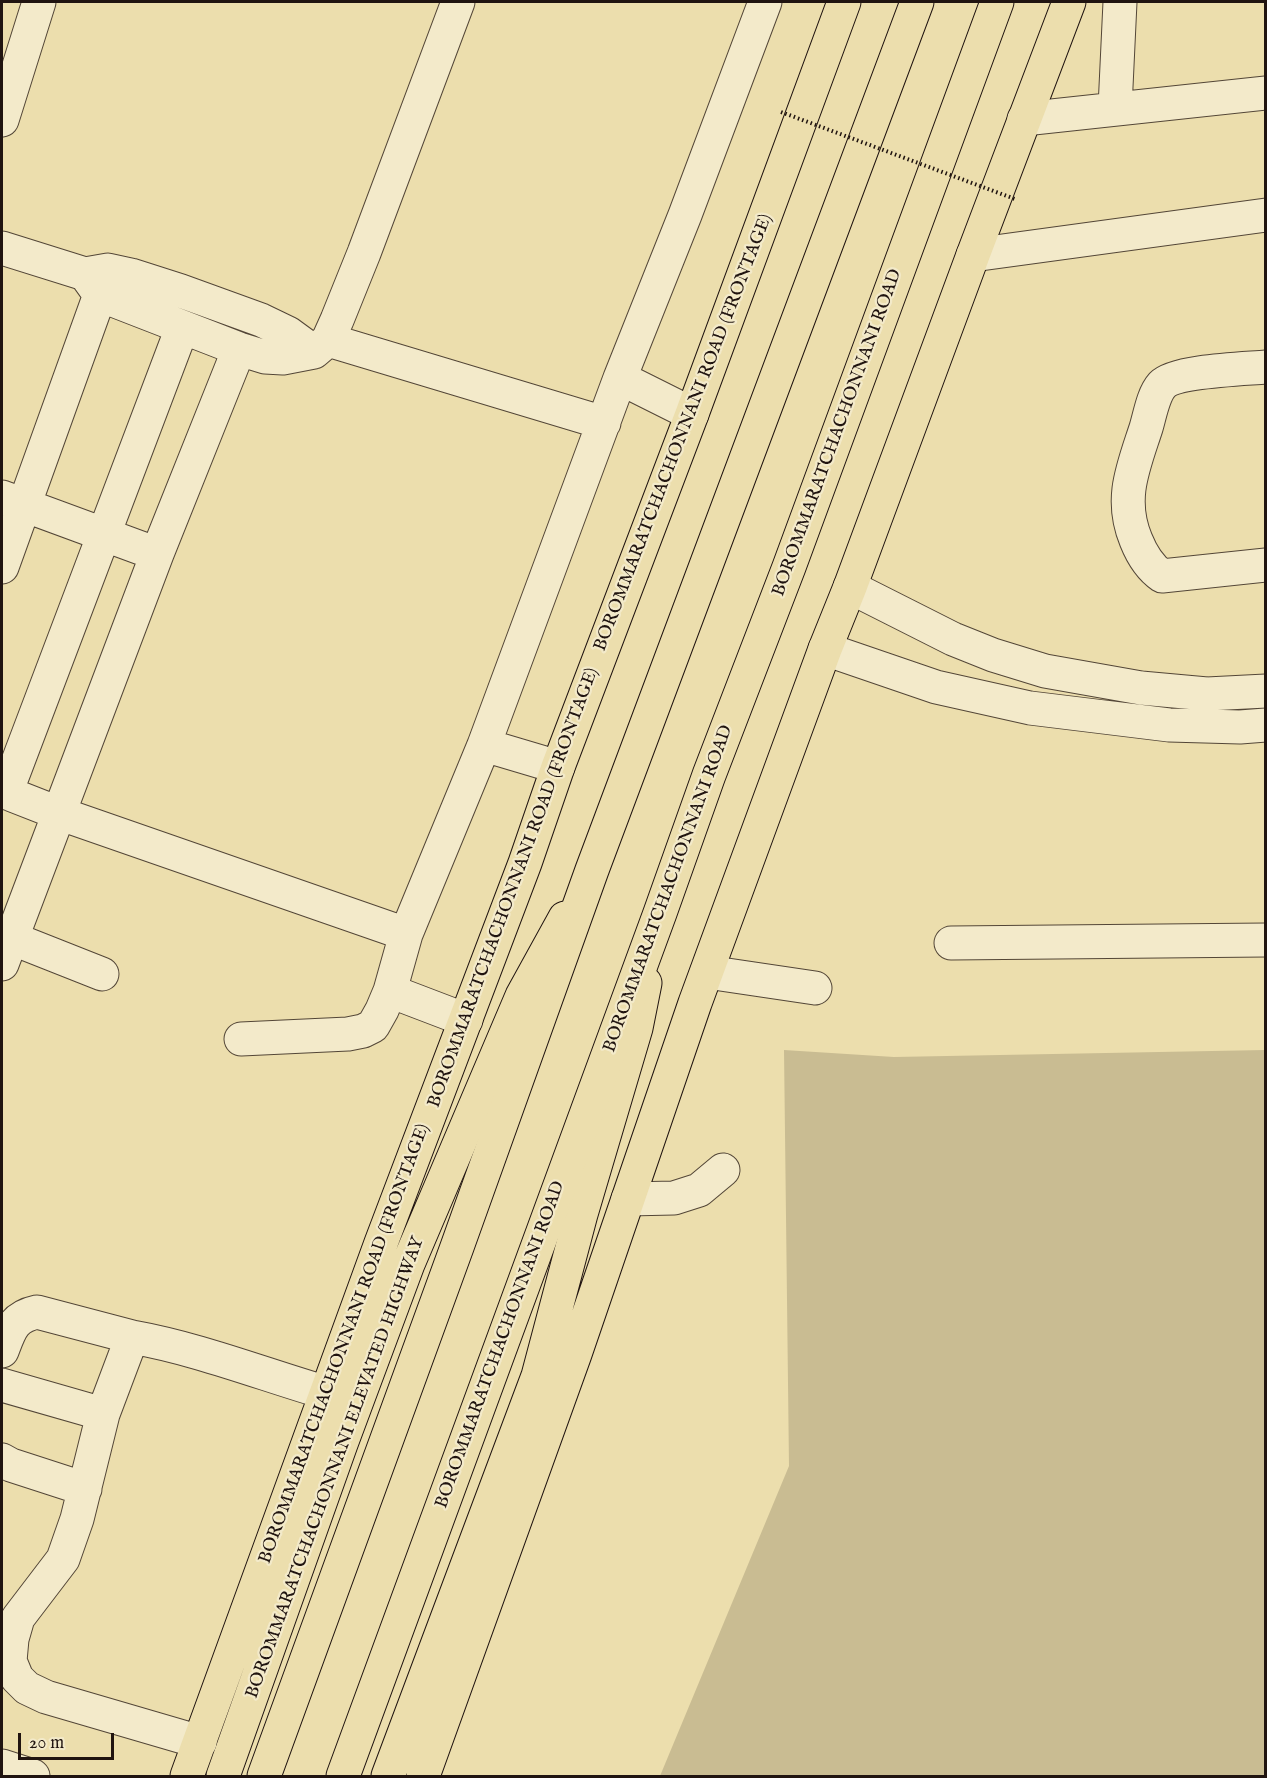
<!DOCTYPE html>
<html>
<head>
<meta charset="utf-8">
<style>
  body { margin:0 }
  #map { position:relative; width:1267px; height:1778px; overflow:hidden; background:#ecdead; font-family:"IM FELL English",serif }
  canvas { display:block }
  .frame { position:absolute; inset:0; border:3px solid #201410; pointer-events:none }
  .scale { position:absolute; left:18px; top:1733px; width:96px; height:27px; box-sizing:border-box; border:3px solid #201410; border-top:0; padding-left:8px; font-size:18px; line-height:21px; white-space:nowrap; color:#201410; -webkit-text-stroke:4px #f3eaca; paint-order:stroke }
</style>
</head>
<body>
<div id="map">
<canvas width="1267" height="1778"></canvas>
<div class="frame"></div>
<div class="scale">20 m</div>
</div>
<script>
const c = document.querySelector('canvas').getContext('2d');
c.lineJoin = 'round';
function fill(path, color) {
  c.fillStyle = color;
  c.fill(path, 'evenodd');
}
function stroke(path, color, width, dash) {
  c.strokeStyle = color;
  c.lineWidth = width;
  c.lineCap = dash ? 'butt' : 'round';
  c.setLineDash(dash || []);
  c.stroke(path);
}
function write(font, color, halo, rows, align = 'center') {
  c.font = font + ' "IM FELL English",serif';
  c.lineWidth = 4.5;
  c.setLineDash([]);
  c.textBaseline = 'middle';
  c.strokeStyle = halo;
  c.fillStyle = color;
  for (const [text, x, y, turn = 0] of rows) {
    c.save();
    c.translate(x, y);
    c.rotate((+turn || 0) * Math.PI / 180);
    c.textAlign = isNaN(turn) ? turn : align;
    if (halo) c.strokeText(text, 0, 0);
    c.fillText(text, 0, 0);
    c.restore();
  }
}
fill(new Path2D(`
  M784,1050L894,1057L1265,1050V1776H660L789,1466Z`), '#c9bc92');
const minor = new Path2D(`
  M1115,108L1120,2
  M1024,119L1266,93
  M2,120L39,2
  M2,248L85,274L108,270L131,275L181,291L261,320L288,333L314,352
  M973,255L1266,215
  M85,274L100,295L239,349L265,357L283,358L314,352L328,340L337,320L364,253L458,2
  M328,340L604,423
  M1266,367C1244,369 1175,371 1162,385C1153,395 1150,415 1146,428C1133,468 1119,499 1136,540C1142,555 1149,567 1162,576L1266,565
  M620,378L692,414
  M2,497L157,554
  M2,567L107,275
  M850,587L953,639L993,655L1045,671L1141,688L1207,694L1266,691
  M825,649L936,687L1030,708L1169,725L1240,727L1266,725
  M558,767L484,745L620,378L685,215L765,2
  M2,791L58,813L406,934
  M6,793L182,328
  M11,938L102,974
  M951,943L1266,940
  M2,964L157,554L239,349
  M707,972L815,988
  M390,991L466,1020
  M241,1039L348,1034L363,1031L373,1026L382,1010L390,991L406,934L484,745
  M628,1199L674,1198L699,1190L723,1170
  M2,1351C10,1330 13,1317 37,1312L132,1337
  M2,1385L103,1414
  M2,1460L11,1465L85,1489
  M200,1742L46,1697L27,1688L17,1678L10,1661L12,1639L18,1618L63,1559L77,1519L103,1414L132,1337C199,1349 262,1374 327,1393
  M2,1766L33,1776`);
const major = new Path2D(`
  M187,1776L381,1243L525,863L558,767L692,414L844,2
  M223,1776L341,1444L408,1264L522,996L565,918
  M388,1776L538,1376L581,1214L636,1028L645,983
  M423,1776L575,1354L695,1003L825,649L850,587L973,255L1069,2`);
const highway = new Path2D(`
  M264,1776L457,1247L592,870L917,2
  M343,1776L660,913L709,775L789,567L997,2`);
stroke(minor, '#534637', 35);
stroke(major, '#201410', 35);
stroke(highway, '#201410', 35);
stroke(minor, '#f3eaca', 33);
stroke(major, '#ecdead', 33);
stroke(highway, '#ecdead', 33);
stroke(new Path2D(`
  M781,112L1015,199`), '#201410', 4, [1.5, 3]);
write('18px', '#201410', '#f3eaca', [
  ["BOROMMARATCHACHONNANI ROAD (FRONTAGE)",684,433,-69],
  ["BOROMMARATCHACHONNANI ROAD",838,433,-70],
  ["BOROMMARATCHACHONNANI ROAD (FRONTAGE)",514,888,-70],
  ["BOROMMARATCHACHONNANI ROAD",669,889,-70],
  ["BOROMMARATCHACHONNANI ROAD (FRONTAGE)",345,1344,-70],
  ["BOROMMARATCHACHONNANI ROAD",501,1345,-70],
  ["BOROMMARATCHACHONNANI ELEVATED HIGHWAY",336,1468,-70]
]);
</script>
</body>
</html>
